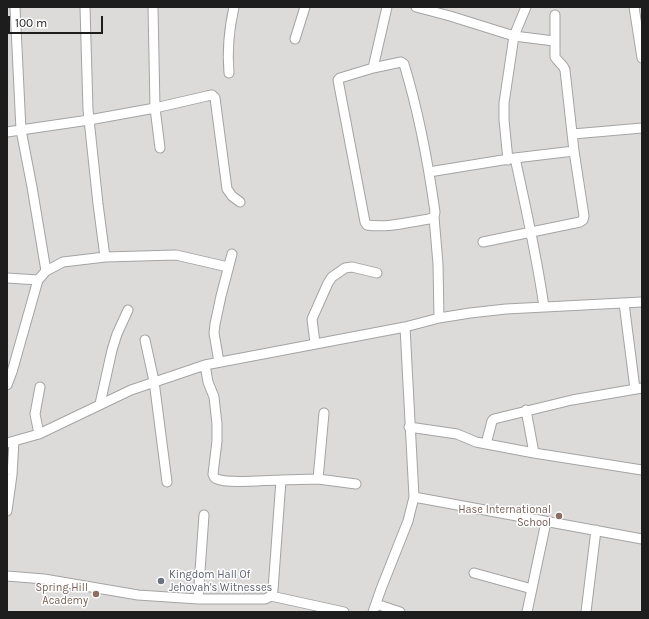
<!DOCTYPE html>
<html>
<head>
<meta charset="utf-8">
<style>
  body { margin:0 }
  #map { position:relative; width:649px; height:619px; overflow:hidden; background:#f0eee2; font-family:Karla,sans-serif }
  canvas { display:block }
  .frame { position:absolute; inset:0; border:8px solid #1d1d1d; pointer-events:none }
  .scale { position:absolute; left:8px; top:16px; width:95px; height:18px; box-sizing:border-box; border:2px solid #1d1d1d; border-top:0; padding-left:5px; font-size:12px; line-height:14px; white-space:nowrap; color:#1d1d1d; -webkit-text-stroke:3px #fff; paint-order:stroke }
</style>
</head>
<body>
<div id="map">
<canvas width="649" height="619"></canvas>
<div class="frame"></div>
<div class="scale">100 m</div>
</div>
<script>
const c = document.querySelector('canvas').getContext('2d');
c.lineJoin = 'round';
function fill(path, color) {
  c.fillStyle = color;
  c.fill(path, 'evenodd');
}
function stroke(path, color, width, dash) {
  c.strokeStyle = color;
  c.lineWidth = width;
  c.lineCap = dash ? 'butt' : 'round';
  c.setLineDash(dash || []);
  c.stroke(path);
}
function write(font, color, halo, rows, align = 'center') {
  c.font = font + ' Karla,sans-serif';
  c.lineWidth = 3;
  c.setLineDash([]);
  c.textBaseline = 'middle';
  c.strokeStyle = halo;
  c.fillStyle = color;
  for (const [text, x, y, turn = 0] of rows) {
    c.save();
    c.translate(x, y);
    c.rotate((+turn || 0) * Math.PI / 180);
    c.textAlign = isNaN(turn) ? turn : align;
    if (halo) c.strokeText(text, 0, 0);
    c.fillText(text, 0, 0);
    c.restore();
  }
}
fill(new Path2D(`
  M7,7H642V612H7Z`), '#dcdbda');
const minor = new Path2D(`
  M15,7L21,130L32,187L46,271
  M85,7L88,110L98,204L105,257
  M153,7L155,108L207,96L212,95L215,98L227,189L232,196L240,202
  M416,7L450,16L514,36L554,41
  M634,7L642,58
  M295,39L305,7
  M373,68L340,78L338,80L365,222L367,225C388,228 409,222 429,219L434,217L435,212C428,162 419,113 404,64L401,62L373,68L387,7
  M229,73C227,50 229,29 234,7
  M7,132L89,120L155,108L160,148
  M573,134L642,128
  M515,158C526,208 537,257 544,307
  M508,160L504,120V103L514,36L526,7
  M429,172L515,158L574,151
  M434,217L438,264L439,318
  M483,242L580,222L583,220L584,216L574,151L565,70C563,64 558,62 555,57V15
  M7,278L38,280
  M624,303L635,389
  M145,340L154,381L167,482
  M315,343L312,319L328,283L332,277L345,268L352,267L377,273
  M219,362L214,333L215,324L221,296L232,254
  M205,365L208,382L214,397L217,424V441L213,474C214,477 214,478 217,479C228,484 266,480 281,480
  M7,385L12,372L38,280L46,271L63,262L105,257L176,255L228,267
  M100,404L112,350L117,334L128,310
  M526,410L534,453
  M409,427L457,434L476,442L534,453L642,470
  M39,434L35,414L40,387
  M7,443L39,434L131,390L205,365L405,327L439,318L470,313L506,309L642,302
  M486,444L492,421L494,419L572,400L642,388
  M318,479L324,413
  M414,497L642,539
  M7,511L12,475L14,441
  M474,573L532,589
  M7,576L44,579L138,595L198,599H265L271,596L273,590L281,480L318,479L356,484
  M271,596L344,612
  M198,599L204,515
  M376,604L400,612
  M373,612L381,589L408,521L414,497L405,327
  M527,612L546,522
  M586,612L596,530`);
stroke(minor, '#a4a4a4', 11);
stroke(minor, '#fff', 9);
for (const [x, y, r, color] of [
  [559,516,4,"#8d6e63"],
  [161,581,4,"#6b7280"],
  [96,594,4,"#8d6e63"]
]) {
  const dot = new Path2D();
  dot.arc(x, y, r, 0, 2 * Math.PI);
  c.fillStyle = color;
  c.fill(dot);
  stroke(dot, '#fff', 1.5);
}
write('11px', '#785e54', '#fff', [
  ["Hase International",551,510],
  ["School",551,523],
  ["Spring Hill",88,588],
  ["Academy",88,601]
], 'right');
write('11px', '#5b616d', '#fff', [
  ["Kingdom Hall Of",169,575],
  ["Jehovah's Witnesses",169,588]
], 'left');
</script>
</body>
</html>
